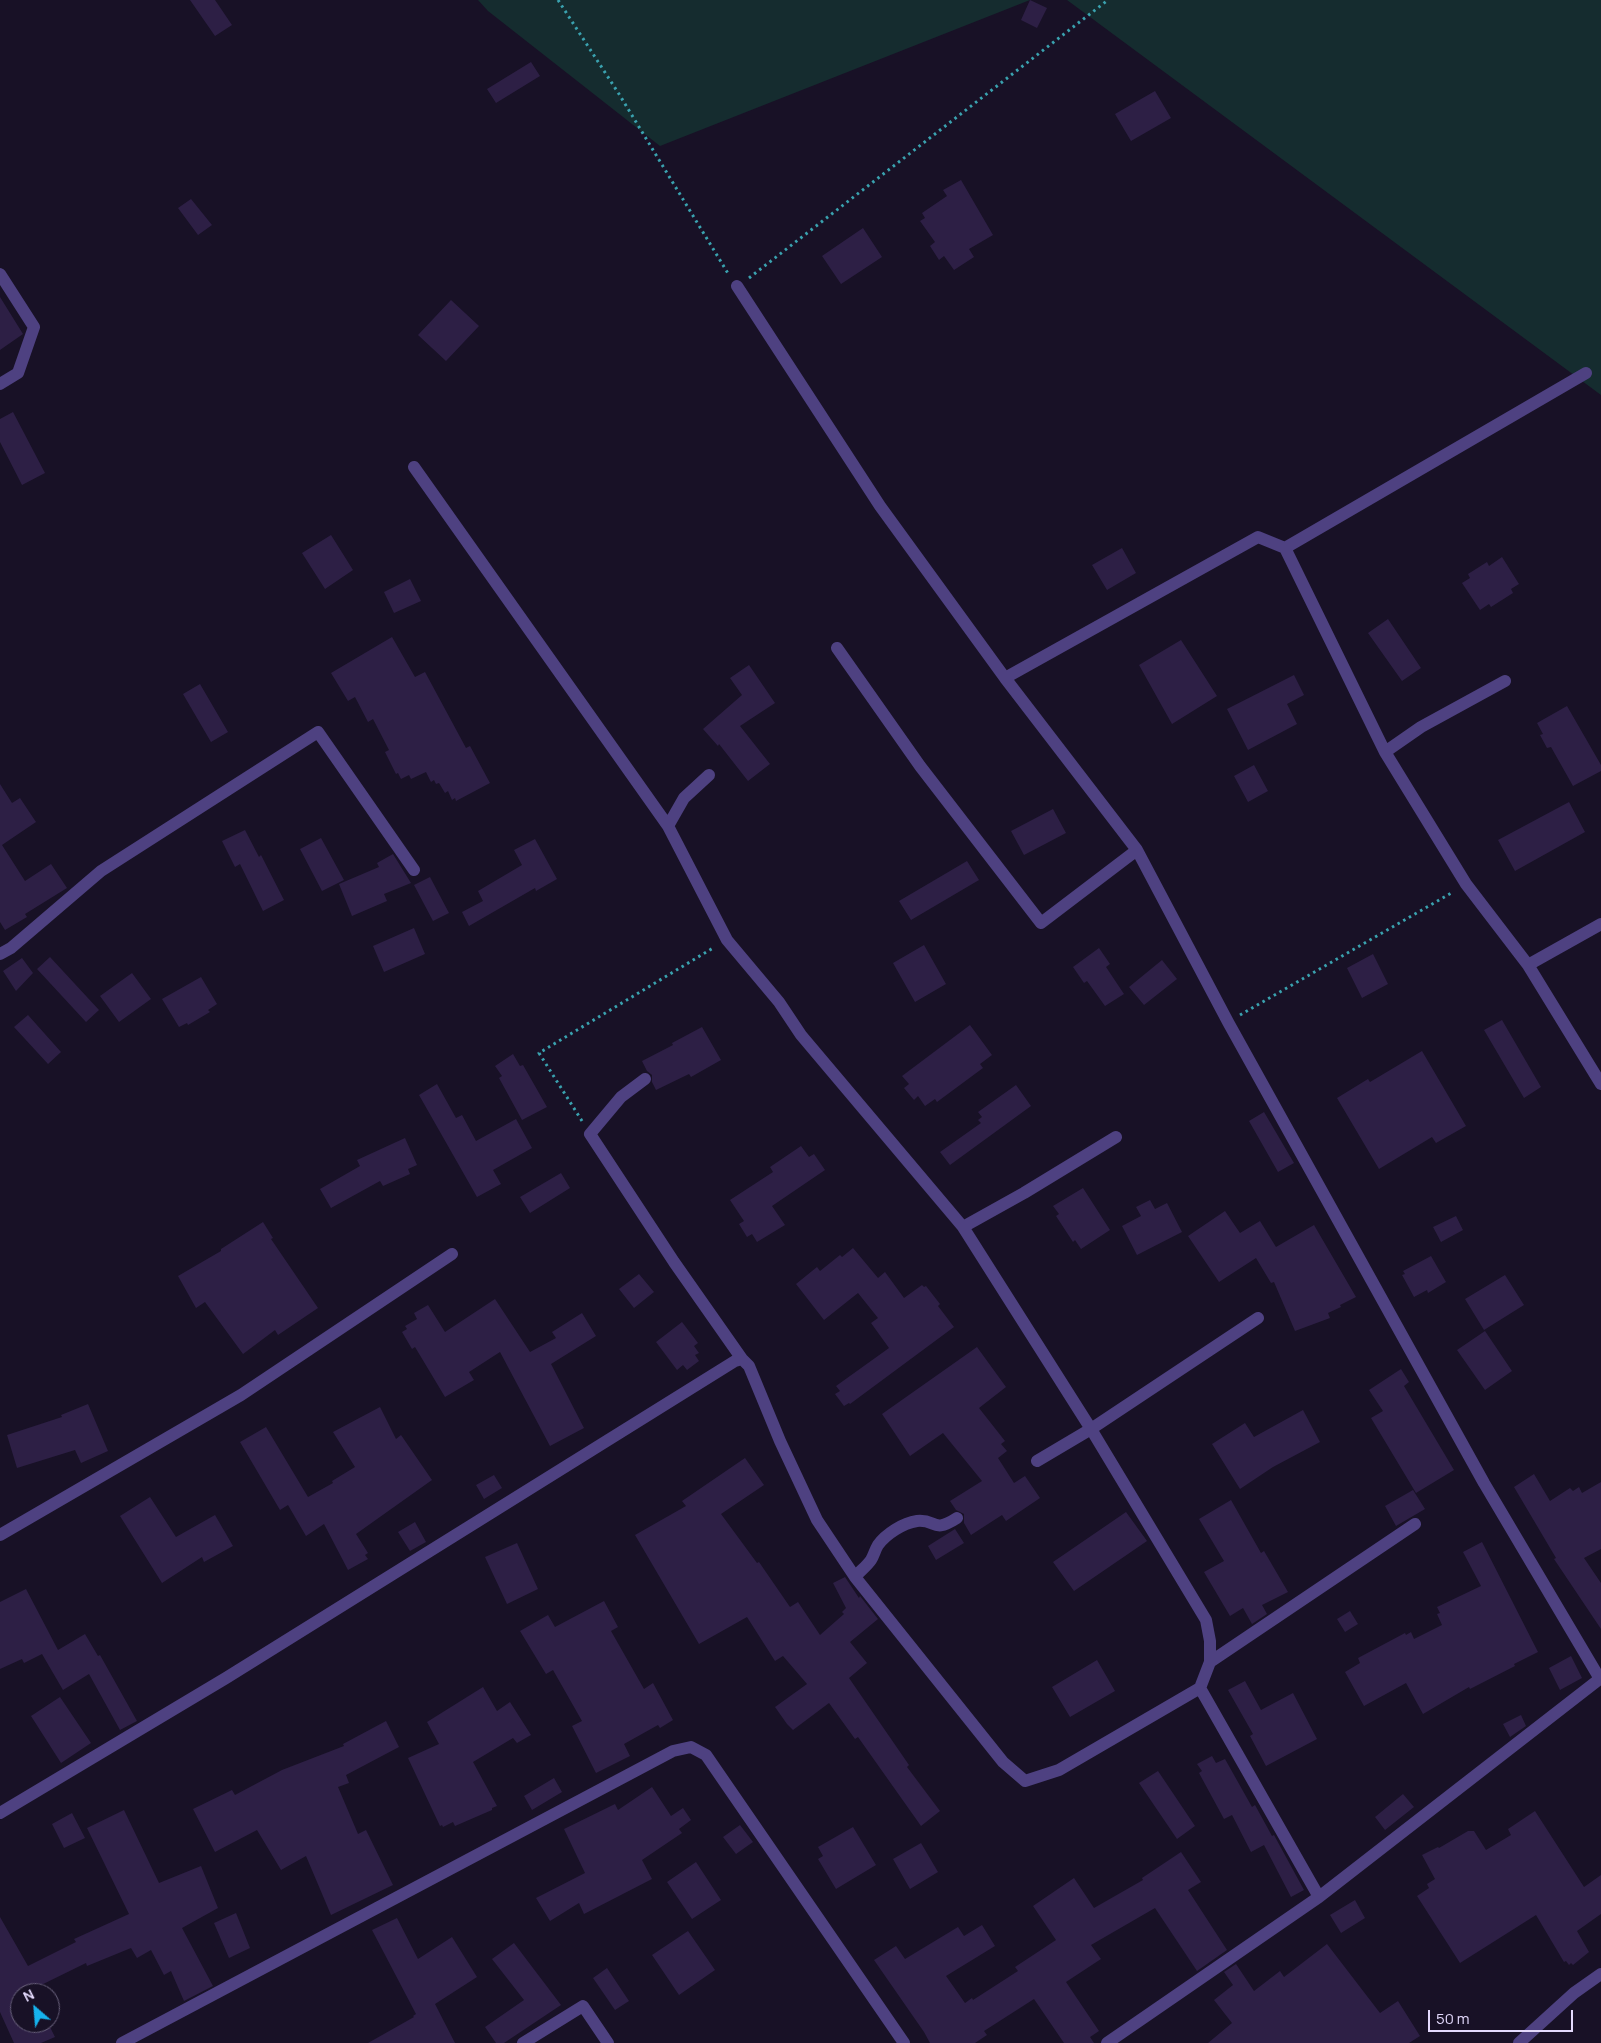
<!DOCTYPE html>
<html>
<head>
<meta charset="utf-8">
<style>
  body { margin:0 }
  #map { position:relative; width:1601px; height:2043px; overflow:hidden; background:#181126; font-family:Manrope,sans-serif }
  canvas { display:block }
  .north { position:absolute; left:10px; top:1983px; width:50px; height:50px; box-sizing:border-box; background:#181126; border:1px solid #69617c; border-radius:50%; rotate:333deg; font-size:14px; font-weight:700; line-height:20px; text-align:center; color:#e3d9fc }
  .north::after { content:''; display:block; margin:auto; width:18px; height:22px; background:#16b2ec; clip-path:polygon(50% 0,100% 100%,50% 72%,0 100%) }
  .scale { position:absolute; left:1428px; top:2010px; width:145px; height:22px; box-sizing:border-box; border:2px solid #e3d9fc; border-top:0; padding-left:6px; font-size:15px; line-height:18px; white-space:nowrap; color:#e3d9fc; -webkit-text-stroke:4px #181126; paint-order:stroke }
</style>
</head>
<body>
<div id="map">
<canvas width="1601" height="2043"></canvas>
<div class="north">N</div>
<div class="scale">50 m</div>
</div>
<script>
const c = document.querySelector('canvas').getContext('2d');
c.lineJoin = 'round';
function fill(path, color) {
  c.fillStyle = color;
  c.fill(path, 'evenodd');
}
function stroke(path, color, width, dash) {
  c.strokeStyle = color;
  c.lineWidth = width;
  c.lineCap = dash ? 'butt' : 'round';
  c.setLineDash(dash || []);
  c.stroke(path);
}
fill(new Path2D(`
  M478,0H1030L660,146L488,11Z
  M1067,0H1601V395Z`), '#152c2f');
fill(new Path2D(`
  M190,0H215L232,25L215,36Z
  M1030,0L1047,8L1037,28L1021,20Z
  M531,62L540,76L496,103L487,89Z
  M1155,91L1171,118L1131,141L1115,114Z
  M961,180L993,235L969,249L974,257L954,270L944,256L939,260L930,246L935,242L920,221L925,218L922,213L947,196L943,190Z
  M191,199L212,225L198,235L178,208Z
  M863,228L882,257L841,284L822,256Z
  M0,297L23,334L0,350Z
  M451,300L479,326L446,361L418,335Z
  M13,412L45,473L22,485L0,442V419Z
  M331,535L353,570L325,589L302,553Z
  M1122,548L1136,573L1107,590L1092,565Z
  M1502,557L1519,584L1511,589L1513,593L1491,607L1489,604L1480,610L1462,583L1470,578L1468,574L1487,562L1489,566Z
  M410,579L421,601L394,613L384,592Z
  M1388,619L1421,668L1402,681L1368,633Z
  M392,637L415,677L425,672L466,748L470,746L490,783L456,801L455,798L452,800L448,791L445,793L439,783L436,784L434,780L431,782L426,772L411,779L409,775L401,779L398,773L396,774L385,752L389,750L373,719L368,722L355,697L348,701L331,673Z
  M1181,640L1217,696L1172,724L1139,665Z
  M749,665L775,703L740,726L770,764L748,781L719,744L718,746L703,729L742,695L730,678Z
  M1294,675L1304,695L1287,704L1297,724L1248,750L1227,709Z
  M200,684L228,732L211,742L183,694Z
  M1567,706L1601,765V771L1573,786L1551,747L1547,748L1540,735L1543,734L1537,723Z
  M1254,765L1268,791L1248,802L1234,776Z
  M0,784L12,803L20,798L36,822L2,845L25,881L51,864L67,888L25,914L27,917L5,930L0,922Z
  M1569,802L1585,832L1515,871L1498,840Z
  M1053,809L1066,833L1024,855L1011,831Z
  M245,830L259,857L261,855L284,900L263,911L240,864L235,867L222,841Z
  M321,838L344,880L322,891L300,849Z
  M535,839L557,879L536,891L535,888L469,926L462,912L483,901L478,891L522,865L514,850Z
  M393,854L411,883L384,894L387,901L352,916L339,884L379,867L377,863Z
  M967,861L979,880L911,920L899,901Z
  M430,877L449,913L433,921L414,885Z
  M414,928L425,954L384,972L373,946Z
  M924,945L946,984L915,1002L893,963Z
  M1099,948L1110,964L1106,967L1124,994L1105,1006L1087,981L1084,983L1073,967Z
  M1373,954L1388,984L1362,998L1347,968Z
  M50,957L99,1010L86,1022L37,969Z
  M22,958L33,973L16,991L3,971Z
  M1162,960L1177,979L1144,1005L1129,987Z
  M132,973L151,999L119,1022L100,996Z
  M201,977L217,1004L208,1010L210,1012L188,1025L187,1023L179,1027L162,999Z
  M28,1015L61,1052L48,1064L14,1027Z
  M1502,1020L1541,1087L1524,1098L1484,1030Z
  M970,1025L992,1055L980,1064L983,1068L937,1102L935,1099L925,1106L918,1096L914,1100L904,1088L909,1084L902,1076Z
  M702,1027L721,1060L691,1077L689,1074L656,1090L652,1082V1075L647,1071L642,1061L673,1045L672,1043Z
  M1422,1051L1466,1126L1436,1143L1432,1137L1379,1169L1337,1098L1368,1079L1370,1082Z
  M513,1054L520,1066L523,1065L547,1107L522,1120L499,1078L502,1076L495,1066Z
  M437,1084L456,1118L462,1115L476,1141L516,1119L532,1148L493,1170L501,1184L477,1197L419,1095Z
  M1016,1085L1031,1106L950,1165L940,1152L981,1123L978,1120L982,1117L978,1112Z
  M1264,1112L1294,1163L1278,1172L1249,1121Z
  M405,1138L417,1165L408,1169L410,1174L383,1186L380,1181L331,1208L320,1189L360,1166L357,1160Z
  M801,1146L809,1157L814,1154L825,1170L772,1206L785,1225L757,1242L752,1234L747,1237L739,1224L744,1221L730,1200L773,1172L770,1167Z
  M561,1173L570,1188L530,1213L520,1197Z
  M1083,1188L1110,1230L1081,1249L1075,1240L1073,1242L1056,1216L1059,1214L1053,1206Z
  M1150,1200L1155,1209L1167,1203L1182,1232L1137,1255L1122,1226L1141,1216L1136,1207Z
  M1225,1211L1240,1233L1260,1221L1276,1247L1314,1225L1356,1297L1340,1305L1341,1307L1328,1313L1330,1318L1295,1331L1274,1282L1271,1283L1256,1258L1219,1282L1188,1236Z
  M1456,1216L1463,1230L1441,1242L1433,1227Z
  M263,1222L273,1238L271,1239L318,1308L278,1335L275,1330L243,1354L205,1302L196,1308L178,1276L221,1251V1249Z
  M853,1248L878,1278L885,1272L904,1298L922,1285L924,1287L926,1286L940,1304L938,1306L954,1327L850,1404L849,1403L844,1406L835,1394L840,1391L836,1386L889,1348L871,1323L878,1318L858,1293L824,1320L796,1284L817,1267L820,1271L840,1255L842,1257Z
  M1431,1256L1446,1282L1428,1293L1427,1290L1414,1297L1402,1275L1405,1274L1403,1271Z
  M639,1274L654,1292L634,1308L619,1289Z
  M1505,1275L1524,1305L1484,1330L1465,1299Z
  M495,1299L530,1352L556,1338L552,1332L582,1313L596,1336L551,1364L584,1428L550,1446L500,1352L469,1372L474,1380L445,1397L415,1347L412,1349L402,1332L407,1329L405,1326L417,1319L414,1313L428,1305L445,1332Z
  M682,1322L698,1343L694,1346L699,1353L695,1355L699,1361L687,1370L683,1365L677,1370L656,1342Z
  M1485,1331L1512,1371L1485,1390L1457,1350Z
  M977,1347L1006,1387L979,1408L1005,1441L1001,1444L1007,1451L998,1458L1014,1483L1025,1476L1040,1498L1006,1521L1002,1515L971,1535L964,1523V1514L956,1510L950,1501L982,1481L943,1433L910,1456L882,1414Z
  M1401,1369L1409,1382L1404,1386L1454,1470L1416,1493L1371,1418L1383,1411L1369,1390Z
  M88,1404L108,1451L81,1463L75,1450L17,1468L7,1435L62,1417L61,1415Z
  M380,1407L396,1439L401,1435L432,1480L356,1534L368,1553L365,1555L368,1559L348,1570L324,1524L306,1536L288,1505L280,1510L240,1442L266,1427L308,1497L333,1483L332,1481L355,1467L333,1432Z
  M1303,1410L1320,1442L1273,1467L1240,1489L1212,1444L1245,1423L1254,1437Z
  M745,1458L764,1485L721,1514L757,1563L759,1562L790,1607L798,1602L820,1635L844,1614L842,1612L846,1608L833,1583L845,1577L859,1598L860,1596L878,1619L850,1642L867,1663L849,1678L909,1765L907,1767L940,1811L921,1826L858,1737L855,1739L829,1703L793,1730L787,1724L775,1707L807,1684L783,1656L775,1661L747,1617L699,1644L635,1535L686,1506L682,1501Z
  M1534,1474L1550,1501L1570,1488L1573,1491L1579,1487L1582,1493L1601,1482V1549L1584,1558L1601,1583V1629L1554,1559L1556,1558L1514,1487Z
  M494,1475L502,1488L484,1499L476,1485Z
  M1413,1490L1425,1509L1396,1526L1385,1506Z
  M150,1497L176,1537L215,1515L233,1546L204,1562L202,1557L162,1583L120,1516Z
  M1231,1500L1261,1553L1264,1551L1288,1592L1262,1605L1267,1614L1252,1624L1243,1608L1230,1616L1204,1572L1224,1561L1199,1519Z
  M1126,1512L1147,1541L1074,1591L1053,1562Z
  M415,1522L426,1542L410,1551L398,1532Z
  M955,1529L964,1543L936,1560L928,1546Z
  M1482,1542L1538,1652L1514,1664L1515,1666L1470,1689L1469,1687L1423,1714L1406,1683L1364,1706L1345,1672L1360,1663L1358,1658L1405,1633L1406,1635L1411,1632L1414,1639L1442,1625L1437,1614L1440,1613L1437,1607L1481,1586L1463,1552Z
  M517,1543L538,1589L507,1604L485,1557Z
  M26,1589L58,1650L85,1634L98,1656L100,1655L137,1721L120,1730L89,1674L63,1690L42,1654L24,1663L22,1659L0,1669V1602Z
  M604,1601L618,1627L611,1631L644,1689L653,1683L673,1720L660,1728L658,1725L624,1744L630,1756L596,1773L572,1726L582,1721L553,1670L546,1674L520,1631L548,1615L555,1627Z
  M1350,1611L1358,1624L1345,1632L1337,1619Z
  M1571,1656L1582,1678L1560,1690L1549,1668Z
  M1097,1660L1115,1691L1070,1717L1052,1687Z
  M1245,1681L1261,1710L1293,1693L1317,1739L1266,1766L1250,1736L1253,1734L1228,1690Z
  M483,1687L497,1711L510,1702L531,1735L517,1743L513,1738L473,1762L497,1806L492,1808V1810L455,1826L453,1822L443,1827L442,1825L440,1826L408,1758L439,1744L427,1722Z
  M60,1697L91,1743L61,1763L31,1716Z
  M1521,1715L1526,1726L1510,1737L1503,1724Z
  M386,1721L399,1747L346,1775L349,1783L338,1787L358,1834L366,1830L393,1885L331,1915L306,1856L281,1870L257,1830L215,1852L193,1809L232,1790L235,1795L282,1770L344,1746L343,1744Z
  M1212,1756L1216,1763L1225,1759L1252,1807L1255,1805L1272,1836L1274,1835L1304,1890L1291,1897L1264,1845L1251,1852L1232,1815L1224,1819L1199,1773L1202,1771L1197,1764Z
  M1158,1771L1195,1826L1177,1839L1139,1783Z
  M554,1778L562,1792L532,1810L524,1796Z
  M652,1787L671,1816L683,1808L691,1820L679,1829L682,1833L642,1860L652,1879L584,1914L579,1903L550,1921L536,1898L585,1873L564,1829L615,1804L618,1810Z
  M1403,1794L1414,1807L1385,1830L1375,1817Z
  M124,1810L159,1883L201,1866L218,1908L182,1928L213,1986L184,2001L171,1971L164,1975L151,1950L137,1958L131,1948L87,1966L86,1963L33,1989L35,1993H20V2023H48L55,2037L41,2043H14L0,2012V1917L28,1966L76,1942L74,1939L129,1914L87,1828Z
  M1535,1811L1584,1887L1601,1875V1914L1577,1931L1589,1952L1573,1965L1571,1963L1569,1965L1566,1961L1564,1962L1536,1915L1460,1963L1417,1896L1429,1888L1427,1884L1435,1879L1422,1855L1438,1847L1439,1848L1468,1831H1474L1486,1850L1511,1835L1508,1829Z
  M72,1813L85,1838L64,1848L52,1824Z
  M740,1825L753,1842L736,1854L723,1837Z
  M853,1827L876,1865L836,1889L818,1859L823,1856L818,1847Z
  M921,1843L938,1872L910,1889L893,1859Z
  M1181,1852L1201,1882L1188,1890L1227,1950L1197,1971L1155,1908L1091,1945L1101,1959L1066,1982L1099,2031L1090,2037L1094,2043H1064L1034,1999L984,2031L987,2035L975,2043H930L924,2032L874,1960L896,1946L905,1959L958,1927L964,1936L982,1925L995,1946L946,1976L965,2003L972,1998L973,2000L1018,1971L1015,1967L1056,1940L1033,1906L1074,1878L1094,1908L1143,1880L1142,1878Z
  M696,1862L721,1900L692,1919L667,1882Z
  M1355,1900L1365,1918L1341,1933L1330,1915Z
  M236,1913L250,1948L229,1958L214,1923Z
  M397,1918L418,1959L452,1937L477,1977L435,2004L455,2043H368L414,2017L413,2016L416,2014L372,1930Z
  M688,1931L715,1970L679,1995L652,1955Z
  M514,1943L561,2005L504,2043H496L485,2027L524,2000L492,1959Z
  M1327,1944L1380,2013L1398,2001L1420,2036L1409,2043H1208L1232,2023L1214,2000L1233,1985L1224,1972L1236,1964L1254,1991L1280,1971L1284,1977Z
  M607,1968L629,2001L615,2010L593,1978Z`), '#2d1f45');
stroke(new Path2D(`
  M558,0L619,94L729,275
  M749,278L1108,0
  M1240,1015L1453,892
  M582,1121L539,1053L713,948`), '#3aa2af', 3, [2.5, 4]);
stroke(new Path2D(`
  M0,274L34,327L18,373L0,384
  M737,286L880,506L1005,678L1258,537L1285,548
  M1586,373L1285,548L1385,752L1466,884L1528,965L1601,924
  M414,467L668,826
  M837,648L920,766L1041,923L1137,850
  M1005,678L1137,850L1228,1022L1484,1483L1600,1679
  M1385,752L1421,727L1505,681
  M0,954L11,948L101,871L318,732L414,870
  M1528,965L1601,1084
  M645,1079L621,1097L590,1134L674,1262L742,1359
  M963,1227L1024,1193L1116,1137
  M1037,1461L1091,1429L1258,1318
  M0,1535L241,1395L452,1254
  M855,1577C860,1571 867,1566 871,1560C874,1555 875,1550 878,1545C886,1534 903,1523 917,1521C937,1519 932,1534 957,1518
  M1210,1662L1415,1524
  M1200,1688L1319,1897
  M0,1813L226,1678L735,1361L742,1359L749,1366L780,1441L817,1520L855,1577L1003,1762L1025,1781L1059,1770L1200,1688L1210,1662V1641L1206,1620L1091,1429L963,1227L801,1035L779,1002L727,940L668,826L684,798L709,775
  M122,2043L673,1751L691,1747L706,1755L904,2043
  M523,2043L583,2006L608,2043
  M1107,2043L1319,1897L1601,1678
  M1519,2043L1574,1993L1601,1974`), '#4e4181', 12);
</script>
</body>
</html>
